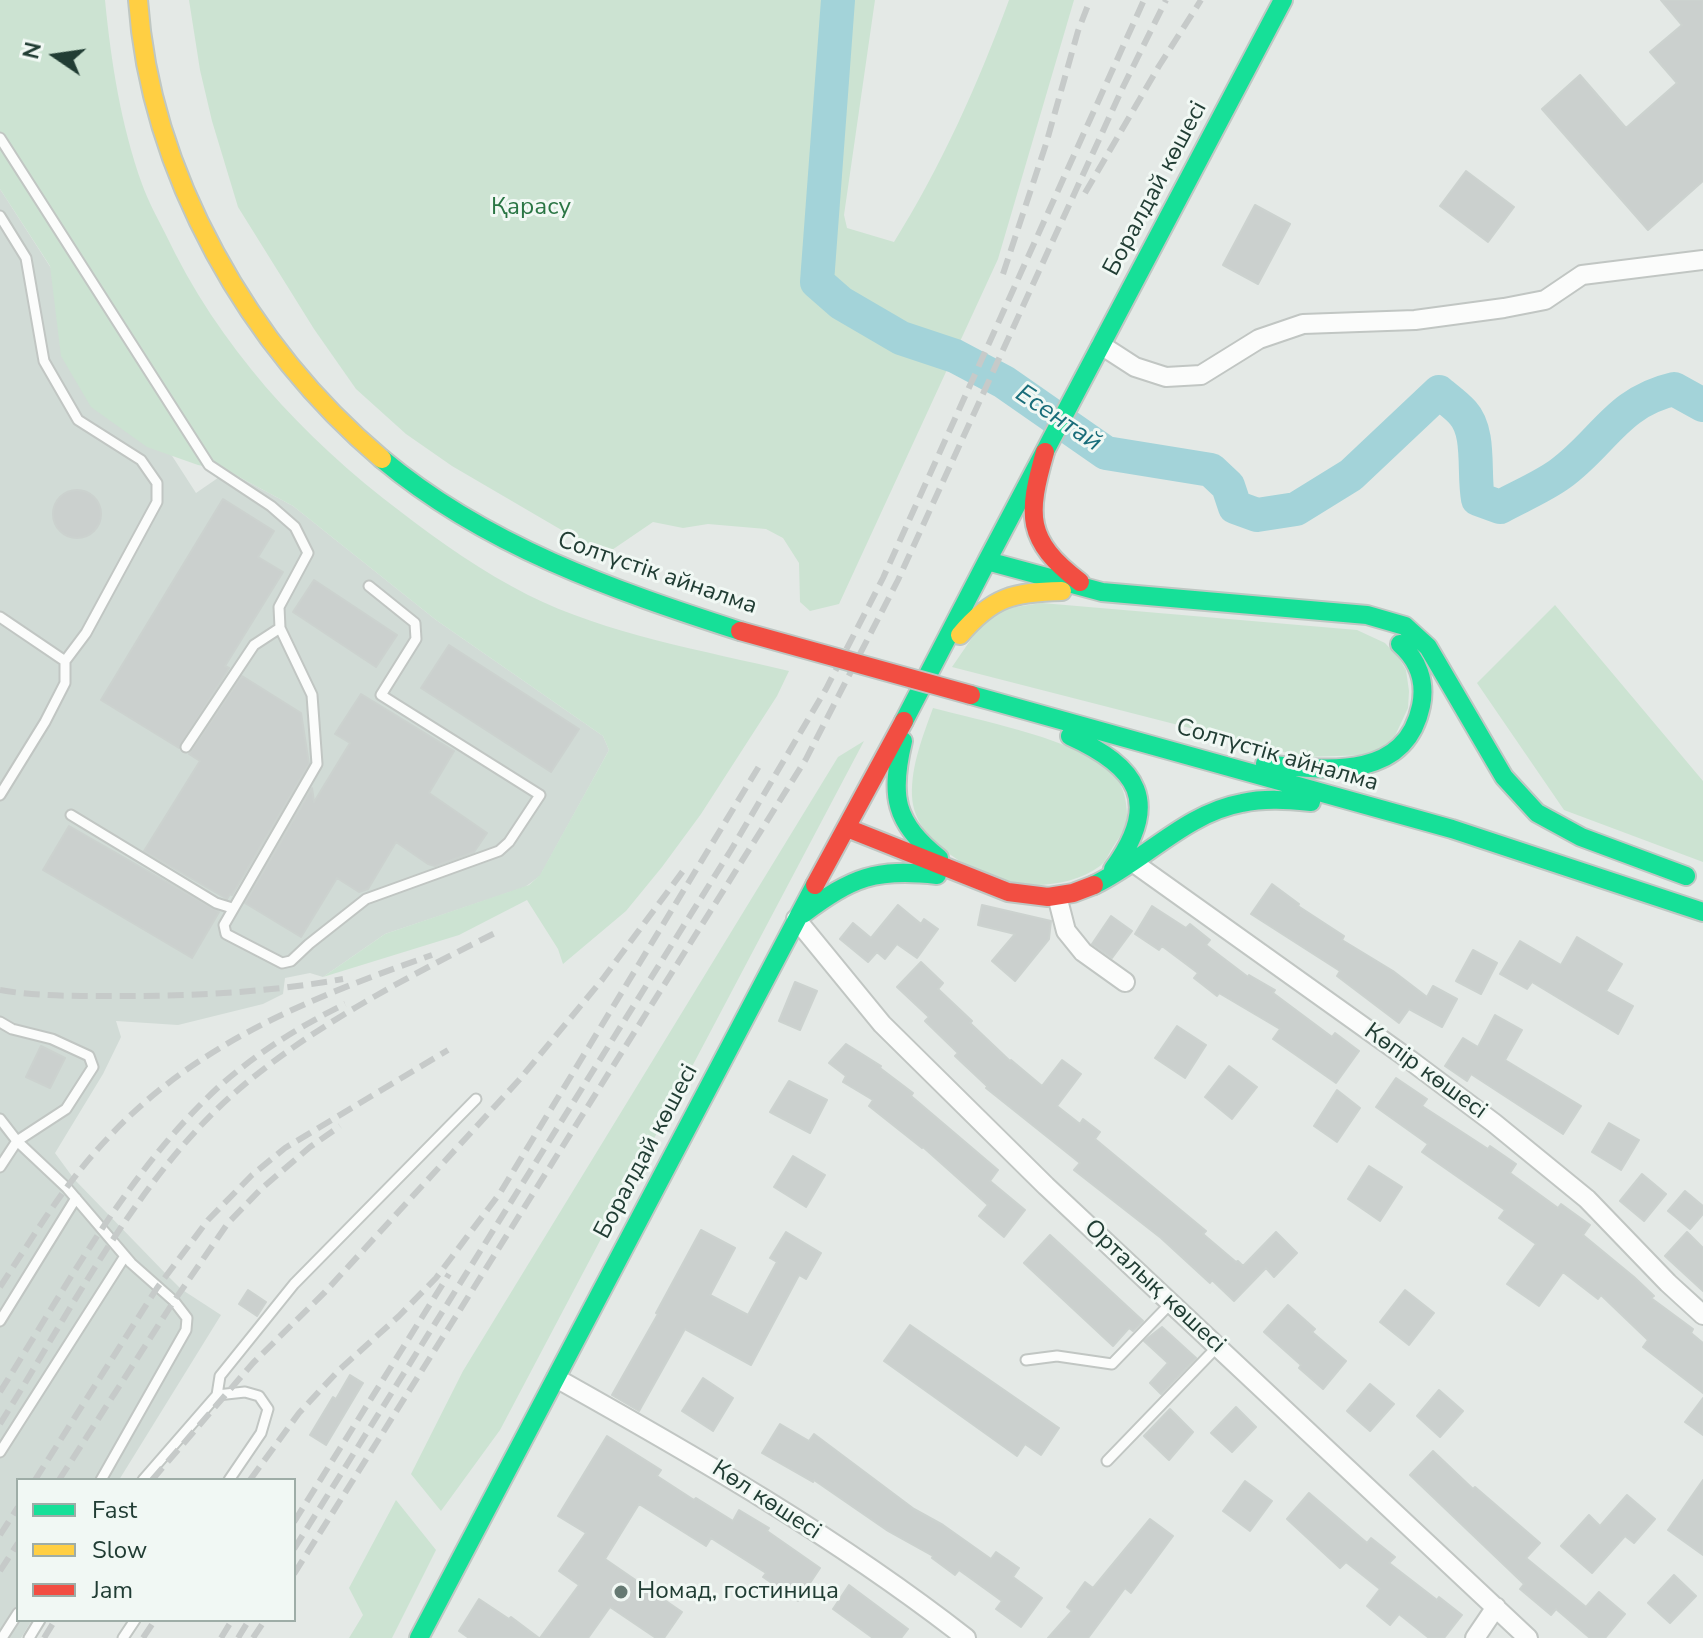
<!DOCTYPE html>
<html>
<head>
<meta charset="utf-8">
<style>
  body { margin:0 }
  #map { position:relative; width:1703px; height:1638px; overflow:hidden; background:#e4e9e6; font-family:"Nunito Sans",sans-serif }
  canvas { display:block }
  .legend { position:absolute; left:16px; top:1478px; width:280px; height:144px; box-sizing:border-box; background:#f1f8f4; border:2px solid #9eada7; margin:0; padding:10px 14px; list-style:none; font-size:24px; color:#213d34 }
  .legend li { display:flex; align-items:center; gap:16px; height:40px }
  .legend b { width:40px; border:2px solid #9eada7 }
  .north { position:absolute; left:16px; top:16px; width:80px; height:80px; -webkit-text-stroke:6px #f1f8f4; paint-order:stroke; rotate:283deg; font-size:22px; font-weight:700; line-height:32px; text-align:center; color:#213d34 }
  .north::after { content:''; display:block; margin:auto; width:28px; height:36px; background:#213d34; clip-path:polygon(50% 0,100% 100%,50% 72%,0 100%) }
</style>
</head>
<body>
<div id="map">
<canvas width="1703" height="1638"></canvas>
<ul class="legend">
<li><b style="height:10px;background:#16e098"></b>Fast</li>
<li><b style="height:10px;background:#ffcf43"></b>Slow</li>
<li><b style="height:10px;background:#f24e42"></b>Jam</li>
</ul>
<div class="north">N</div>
</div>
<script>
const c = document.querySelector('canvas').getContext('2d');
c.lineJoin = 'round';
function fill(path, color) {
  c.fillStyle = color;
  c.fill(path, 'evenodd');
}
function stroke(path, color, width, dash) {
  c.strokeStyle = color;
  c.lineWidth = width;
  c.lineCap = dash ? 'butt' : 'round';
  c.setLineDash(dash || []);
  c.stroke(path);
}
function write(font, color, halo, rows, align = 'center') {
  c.font = font + ' "Nunito Sans",sans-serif';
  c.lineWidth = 6;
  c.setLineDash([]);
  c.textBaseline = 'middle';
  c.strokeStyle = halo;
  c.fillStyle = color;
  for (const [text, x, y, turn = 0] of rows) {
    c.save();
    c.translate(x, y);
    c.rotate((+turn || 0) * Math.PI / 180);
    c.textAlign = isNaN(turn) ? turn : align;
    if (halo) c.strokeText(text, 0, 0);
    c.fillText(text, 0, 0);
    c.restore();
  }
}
fill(new Path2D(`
  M0,189L196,493L228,471L293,506L436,620L603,736L609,750L540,876L525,887L385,934L323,977L310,973L285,978L283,994L263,1004L178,1025L116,1021L121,1037L103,1074L55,1153L74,1179L167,1275L181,1289L221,1315L119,1480H18V1620H32L21,1638H0Z`), '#d1dbd6');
fill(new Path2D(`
  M0,0H105C111,62 121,125 142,184C148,201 157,217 165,233C219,347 302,437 401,512C441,543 483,572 528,595C606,634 705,651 789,671L777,696L701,814L662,867L626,911L563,964L558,949L527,900L459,935L323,977L385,934L529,885L540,875L609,750L603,736L436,620L293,506L228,471L198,465L147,447L91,407L61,356L50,266L0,189Z
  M189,0H875L844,215L847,228L894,242C941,167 978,84 1009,0H1074L998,259L839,604L810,611L800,602L799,563L783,538L766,529L708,524L683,528L653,522L609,552L594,549L452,466L406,434L356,389L314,329L238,207L212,121L200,70Z
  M1042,603L1357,630L1385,643L1399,658L1406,670L1409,691L1408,708L1394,738L1371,755L1303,757L952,667L978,629L1002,609Z
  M1555,605L1703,781V862L1564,810L1477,683Z
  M933,708C978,720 1063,737 1100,763C1120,777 1126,791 1127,814C1128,826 1120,836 1113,847C1109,853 1106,862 1100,866C1083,879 1057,885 1036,885C991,884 914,848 912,796C911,765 923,736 933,708Z
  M864,741L500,1430L441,1511L411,1474L463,1371L838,757Z
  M396,1500L436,1550L392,1638H349L363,1615L349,1588Z`), '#cce3d2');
stroke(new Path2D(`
  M838,0L817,282L841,303L901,338L955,356L1004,382L1106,453L1211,470L1228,486L1235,507L1257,515L1296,509L1351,475L1439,392C1447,399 1456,405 1463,413C1481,433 1473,473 1478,499L1500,507C1520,496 1542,487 1560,474C1603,443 1617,402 1674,389L1703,405`), '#a3d3d9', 34);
const building = new Path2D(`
  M1661,0H1703V181L1648,230L1542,109L1580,75L1626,128L1677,83L1650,52L1682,25Z
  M1466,171L1514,207L1488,242L1440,206Z
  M1255,205L1290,224L1258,284L1223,265Z
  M53 514a24 24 0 1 1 48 0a24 24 0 1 1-48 0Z
  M223,499L274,531L258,557L283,572L225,666L229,668L179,748L101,700Z
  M314,580L397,635L376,667L293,612Z
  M449,645L579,729L551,772L421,688Z
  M242,676L301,713L309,764L232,895L230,894L227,899L144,851L200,761L189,754Z
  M361,694L454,751L429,793L487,833L474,852L435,866L428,864L396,842L368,889L359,892L337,878L301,937L245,903L312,788L314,802L350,743L335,734Z
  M69,826L219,912L192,958L43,870Z
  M1272,884L1299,904L1298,906L1344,936L1342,940L1393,971L1427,997L1433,986L1457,999L1442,1027L1409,1009L1399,1023L1337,976L1340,971L1251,914Z
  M898,905L921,924L924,919L938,929L917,958L897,944L885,959L877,952L868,962L840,939L853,923L871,938Z
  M982,905L1051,921L1049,939L1015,981L992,961L1015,934L978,925Z
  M1152,906L1186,928L1190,924L1210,940L1206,945L1248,977L1249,975L1275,990L1273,993L1332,1037L1335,1033L1359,1051L1336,1083L1273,1039L1280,1029L1219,993L1217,996L1194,978L1198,973L1162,946L1159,950L1135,934Z
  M1111,916L1132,931L1112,958L1092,944Z
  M1577,937L1622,964L1606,991L1633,1006L1618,1034L1532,982L1527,989L1500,974L1520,941L1561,965Z
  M1473,950L1497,963L1481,994L1456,981Z
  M921,962L943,983L938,989L972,1021L970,1023L1010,1061L1011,1060L1042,1086L1062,1060L1081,1074L1057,1106L1080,1124L1083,1119L1100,1132L1095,1139L1206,1231L1203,1234L1236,1262L1238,1261L1243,1266L1276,1232L1297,1253L1274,1277L1266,1268L1234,1301L1212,1280L1210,1283L1161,1238L1074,1170L1080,1163L986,1088L988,1087L955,1056L958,1053L925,1021L929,1017L897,987Z
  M795,982L817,991L800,1030L779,1021Z
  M1495,1015L1522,1030L1505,1060L1581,1106L1563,1134L1471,1074L1467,1081L1445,1066L1463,1038L1478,1047Z
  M1177,1026L1206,1045L1185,1078L1155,1058Z
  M846,1044L881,1066L880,1068L913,1093L911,1096L998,1170L990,1181L1025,1210L1004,1237L979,1216L988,1205L923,1147L922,1148L869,1106L873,1100L843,1082L846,1076L829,1063Z
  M41,1046L65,1058L50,1088L26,1077Z
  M1229,1066L1257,1087L1232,1119L1205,1097Z
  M1396,1078L1427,1099L1422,1106L1488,1149L1490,1146L1516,1164L1510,1173L1558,1208L1561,1204L1590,1225L1583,1235L1634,1277L1654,1296L1651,1298L1693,1329L1691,1333L1703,1343V1393L1643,1347L1648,1340L1601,1295L1598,1299L1563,1272L1539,1306L1507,1284L1536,1244L1499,1218L1505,1210L1422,1152L1428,1144L1376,1107Z
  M789,1081L827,1100L810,1133L770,1112Z
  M1337,1090L1360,1108L1337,1142L1314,1126Z
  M1609,1123L1639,1140L1621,1170L1592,1152Z
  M793,1156L825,1175L806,1207L774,1187Z
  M1369,1166L1402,1187L1380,1221L1348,1199Z
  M1642,1174L1666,1194L1644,1221L1620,1201Z
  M1685,1191L1703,1206V1214L1690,1229L1668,1211Z
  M701,1230L735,1248L710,1295L748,1315L777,1262L770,1258L786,1232L821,1253L806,1279L799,1275L751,1365L685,1329L639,1411L612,1395L658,1314L656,1313Z
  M1687,1232L1703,1248V1291L1665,1256Z
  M1050,1235L1143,1321L1133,1331L1129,1328L1113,1346L1024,1263Z
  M248,1290L266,1302L257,1316L239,1304Z
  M1405,1290L1434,1313L1409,1345L1380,1322Z
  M1288,1305L1315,1329L1312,1332L1346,1361L1323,1389L1299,1368L1301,1365L1264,1332Z
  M910,1325L1059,1428L1041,1455L1025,1444L1017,1456L884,1361Z
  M1162,1327L1196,1358L1161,1394L1150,1383L1168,1363L1144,1341Z
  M350,1375L363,1383L326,1445L310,1435L333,1397L336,1399Z
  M703,1378L733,1398L713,1431L682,1411Z
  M1370,1384L1394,1404L1370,1431L1347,1411Z
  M1439,1390L1463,1411L1440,1437L1417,1416Z
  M1703,1398V1435L1685,1422Z
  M1236,1407L1256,1427L1232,1452L1211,1433Z
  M1170,1409L1193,1432L1169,1460L1144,1436Z
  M780,1424L809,1441L814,1434L914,1509L943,1525L991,1559L996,1552L1019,1568L1013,1577L1042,1598L1021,1627L996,1609L1002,1601L959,1570L955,1575L932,1558L933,1556L888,1531L814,1480L813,1482L762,1453Z
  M607,1436L661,1470L657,1476L694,1500L696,1498L733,1521L739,1510L769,1528L767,1531L820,1568L798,1601L763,1577L766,1573L711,1538L706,1546L639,1504L605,1559L682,1612L664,1638H656L610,1607L588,1638H540L579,1585L559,1571L586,1533L558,1516Z
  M1433,1451L1473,1489L1475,1487L1540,1543L1526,1558L1586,1607L1599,1592L1625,1614L1605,1638H1590L1556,1609L1551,1615L1520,1589L1524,1584L1410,1475Z
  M1703,1480V1555L1668,1530Z
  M1245,1481L1272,1501L1250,1531L1223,1511Z
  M1309,1493L1367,1543L1371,1538L1395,1557L1389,1563L1437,1600L1439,1597L1462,1615L1444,1638H1429L1399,1614L1390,1625L1367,1606L1380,1589L1346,1562L1340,1568L1287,1519Z
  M1627,1495L1655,1519L1634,1543L1625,1536L1592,1573L1561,1546L1589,1515L1600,1526Z
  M1150,1519L1173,1536L1131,1593L1125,1588L1088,1638H1048L1072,1611L1067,1607L1085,1582L1093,1588Z
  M1674,1575L1696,1596L1670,1623L1648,1603Z
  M849,1585L908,1629L901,1638H873L833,1609Z
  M479,1599L509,1619L511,1617L539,1638H469L459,1631Z`);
fill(building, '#cbd0ce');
stroke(building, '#ccd2cf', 2);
const lane = new Path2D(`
  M0,138L209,465L271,506L295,527L308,553L279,607L280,628L312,695L317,764L224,925L226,934L282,963L291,961L309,944L366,899L499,851L509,842L540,795L381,695L416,639L415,623L369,586
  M0,216L26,258L44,361L78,420L141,460L157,483V502L86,633L65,661
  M0,617L65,661V683L45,722L0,795
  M186,747L254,645L280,628
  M71,815L216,903L232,908
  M0,1022L12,1029L52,1039L89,1056L93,1067L66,1109L17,1141L67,1188L131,1263L174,1301L187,1318L186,1330L101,1480
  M0,1119L17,1141L0,1167
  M0,1321L76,1198
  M1026,1360L1057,1356L1112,1364L1171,1303
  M217,1395L245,1392L259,1396L268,1409L261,1433L229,1480
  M0,1452L125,1256
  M1107,1461L1218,1346
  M143,1480L217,1395L220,1376L294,1284L476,1099
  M2,1638L18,1613
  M29,1638L40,1620
  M123,1638L135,1620`);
const street = new Path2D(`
  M1101,345L1135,367L1166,377L1201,375L1259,339L1303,324L1415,320L1504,308L1545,300L1582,275L1703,260
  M1127,858L1410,1060L1494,1123L1587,1199L1668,1283L1703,1315
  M1057,896L1066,931L1083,952L1125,982
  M796,919L882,1024L1046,1186L1528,1638
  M556,1378C697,1457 838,1538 966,1638
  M1475,1638L1496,1607`);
const fast = new Path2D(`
  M382,459C486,546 613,590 740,631
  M987,561L1283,0
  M971,695L1452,829L1703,912
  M904,721L987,561L1102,592L1367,615L1405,626L1428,647L1504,777L1537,813L1581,837L1686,876
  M1070,736C1138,767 1162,802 1113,869
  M903,741C890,795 894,823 939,858
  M1265,764C1325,770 1405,782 1421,706C1426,682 1418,660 1400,644
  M1094,885C1144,861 1186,813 1242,803C1265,798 1288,800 1311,802
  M803,914C853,877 875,868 937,875
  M419,1638L815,885`);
const slow = new Path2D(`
  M138,0C150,174 250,348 382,459
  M960,635C992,597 1013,592 1062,591`);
const jam = new Path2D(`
  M1045,452C1027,515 1025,540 1080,582
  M847,828L1008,892L1048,897L1073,893L1094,885
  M815,885L904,721`);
stroke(lane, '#c1c6c3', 13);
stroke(street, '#c1c6c3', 22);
stroke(fast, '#bfc7c3', 22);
stroke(slow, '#bfc7c3', 22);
stroke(jam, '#bfc7c3', 22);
stroke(lane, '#fbfcfb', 9);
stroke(street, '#fbfcfb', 18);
stroke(fast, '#16e098', 18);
stroke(slow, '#ffcf43', 18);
stroke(jam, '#f24e42', 18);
stroke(new Path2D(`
  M1085,193L1159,66L1201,0
  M1003,274L1046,144L1078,31L1090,0
  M0,990C40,997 82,996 123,996C196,996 270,992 343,979
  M0,1287C33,1237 65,1183 107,1139C194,1044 312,997 432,955
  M0,1392C66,1287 130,1167 223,1083C260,1051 302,1025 345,1004
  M0,1424C65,1320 126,1200 213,1113C290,1037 403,979 499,931
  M35,1480L157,1288L208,1220L252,1175L285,1148L448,1050
  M59,1480L174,1301L228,1223L261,1189L310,1147L340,1126
  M152,1480L253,1363L325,1292L519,1080L602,980L686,867
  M250,1480L299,1413L339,1370L399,1316L436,1278L500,1193L761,763
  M294,1522L449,1274
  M0,1535L18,1507
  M294,1549L731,850L826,689L883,578L1144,0
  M0,1571L18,1543
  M294,1574L806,759L898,580L1123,87L1166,0
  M44,1638L55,1620
  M143,1638L155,1620
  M221,1638L232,1620
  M238,1638L249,1620
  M253,1638L265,1620`), '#c6cac9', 6, [16, 8]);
const jamBridge = new Path2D(`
  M740,631L971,695`);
stroke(jamBridge, '#bcc5c2', 22, []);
stroke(jamBridge, '#f24e42', 18);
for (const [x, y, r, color] of [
  [621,1592,8,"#657972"]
]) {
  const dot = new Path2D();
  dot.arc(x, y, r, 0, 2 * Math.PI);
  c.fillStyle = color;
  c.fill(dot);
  stroke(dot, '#f1f8f4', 3);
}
write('24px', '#213d34', '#f1f8f4', [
  ["Боралдай көшесі",1156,189,-62],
  ["Солтүстік айналма",657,574,19],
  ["Солтүстік айналма",1277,756,16],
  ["Көпір көшесі",1425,1072,36],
  ["Боралдай көшесі",647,1152,-62],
  ["Орталық көшесі",1154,1287,43],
  ["Көл көшесі",766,1501,33]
]);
write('24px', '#2a7544', '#f1f8f4', [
  ["Қарасу",531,208]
]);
write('24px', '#213d34', '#f1f8f4', [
  ["Номад, гостиница",637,1592]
], 'left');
write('italic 26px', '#196d7a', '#f1f8f4', [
  ["Есентай",1058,419,34]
]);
</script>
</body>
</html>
